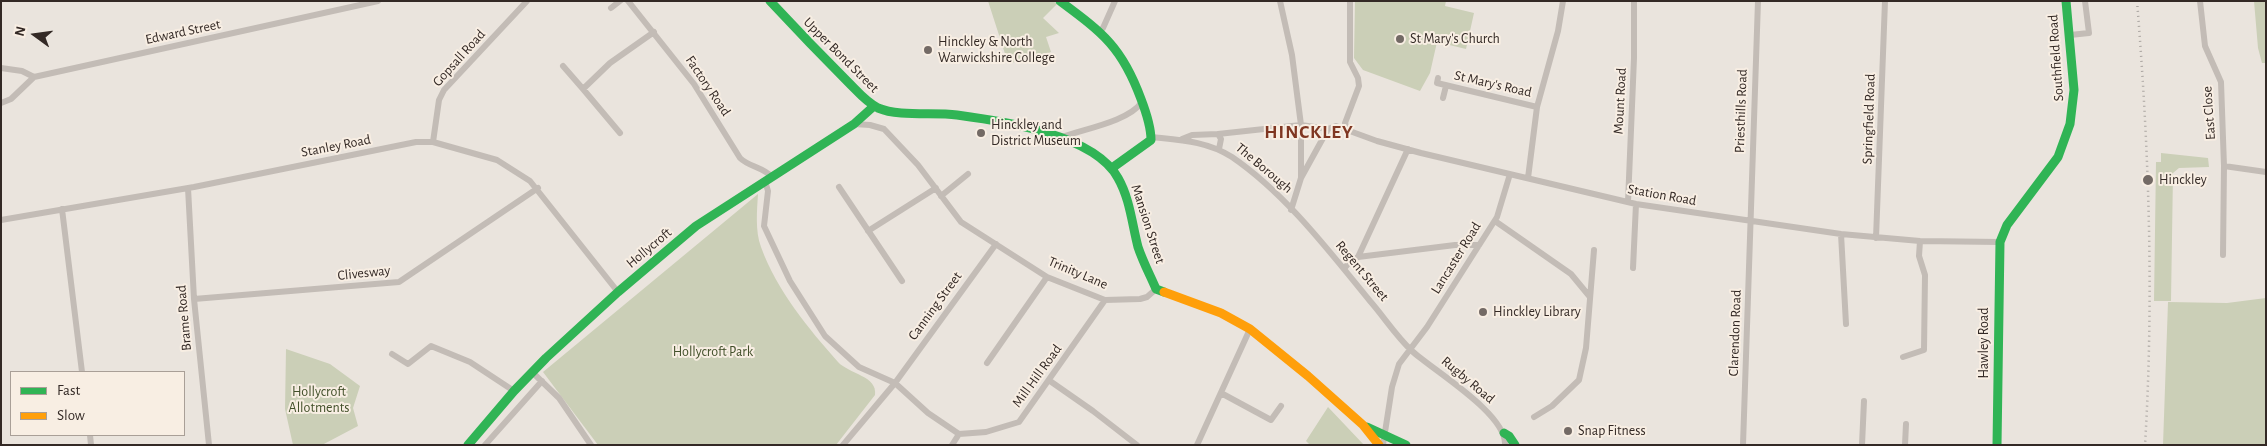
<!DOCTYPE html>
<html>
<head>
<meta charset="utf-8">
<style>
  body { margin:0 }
  #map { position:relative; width:2267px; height:446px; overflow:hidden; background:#eae4dd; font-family:"Alegreya Sans",sans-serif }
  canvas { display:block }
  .frame { position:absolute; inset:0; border:2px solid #332925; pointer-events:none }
  .legend { position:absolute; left:10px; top:371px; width:175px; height:65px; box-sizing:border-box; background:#f8eee3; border:1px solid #a99f97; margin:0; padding:6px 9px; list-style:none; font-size:15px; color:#332925 }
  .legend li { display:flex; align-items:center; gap:10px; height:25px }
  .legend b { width:25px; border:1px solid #a99f97 }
  .north { position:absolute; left:10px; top:10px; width:50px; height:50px; -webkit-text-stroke:4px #f8eee3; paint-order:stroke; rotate:284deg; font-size:14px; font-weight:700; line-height:20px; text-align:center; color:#332925 }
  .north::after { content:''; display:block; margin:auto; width:18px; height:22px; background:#332925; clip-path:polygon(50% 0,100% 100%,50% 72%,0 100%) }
</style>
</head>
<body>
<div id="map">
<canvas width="2267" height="446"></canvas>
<div class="frame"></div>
<ul class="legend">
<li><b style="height:6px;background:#30b455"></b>Fast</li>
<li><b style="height:6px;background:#ff9f0a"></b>Slow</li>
</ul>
<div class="north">N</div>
</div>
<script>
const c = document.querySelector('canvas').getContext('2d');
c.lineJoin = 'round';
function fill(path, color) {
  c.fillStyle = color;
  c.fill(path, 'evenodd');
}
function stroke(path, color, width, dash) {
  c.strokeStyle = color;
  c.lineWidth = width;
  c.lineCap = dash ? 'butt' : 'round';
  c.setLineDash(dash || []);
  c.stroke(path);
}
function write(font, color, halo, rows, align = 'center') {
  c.font = font + ' "Alegreya Sans",sans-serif';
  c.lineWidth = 4;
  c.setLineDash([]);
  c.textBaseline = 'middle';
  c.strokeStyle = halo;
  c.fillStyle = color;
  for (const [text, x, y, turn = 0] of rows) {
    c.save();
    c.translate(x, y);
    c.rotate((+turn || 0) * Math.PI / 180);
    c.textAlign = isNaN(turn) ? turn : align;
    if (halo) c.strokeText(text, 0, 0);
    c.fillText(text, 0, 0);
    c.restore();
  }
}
fill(new Path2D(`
  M988,1H1053L1057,4L1043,18L1059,33L1046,37L1051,52L1024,61L1008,63Z
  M1355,1H1446L1445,6L1474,13L1466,49L1437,42L1430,73L1420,91L1363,70L1354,58Z
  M2254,1H2265L2266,63H2262L2258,48Z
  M2161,153L2208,158L2209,167L2179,168L2173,173L2171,301H2154L2156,162H2161Z
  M758,194C757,210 755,231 761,247C777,291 808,328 838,362C849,374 878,376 875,395L836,445H598L543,372Z
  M2266,298V445H2163L2168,302L2227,303Z
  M286,349L330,364L360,386L353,408L358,426L322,445H293L285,409Z
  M1328,407L1364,445H1310L1306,441Z`), '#cbcfb7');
stroke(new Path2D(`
  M628,1L694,84L740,158C749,167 763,167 772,177
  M1280,1L1292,55L1301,125V178
  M2200,1L2205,46L2221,82L2224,166L2223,255
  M611,8L620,1
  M1099,31L1103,28L1115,1
  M2070,35L2089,33L2085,1
  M563,66L583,89
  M1,68L22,71L34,77
  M1438,78L1437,83L1537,107
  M1443,98L1446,86
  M1,103L11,99L34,77L378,1
  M854,124L870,125L884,129L918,165L961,222L1047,277L1105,300L1140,299L1147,297L1156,289
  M1328,129L1336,126L1377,141L1421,153L1636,204L1841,234L1920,241L2000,242
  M1347,129L1345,123L1359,86L1358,78L1350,62V1
  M620,133L583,89L610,63L654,32
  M1218,134L1301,125L1328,129
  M1152,137C1180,140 1207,141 1232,157C1286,194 1329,251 1370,301C1384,317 1396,336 1412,351C1434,371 1507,414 1505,445
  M1059,138C1083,129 1128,122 1142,102
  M1182,139L1192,135L1218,134L1221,139L1219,149
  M433,142L439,100L444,90L527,1
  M2224,166L2266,172
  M1528,178L1537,107L1558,31L1563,1
  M765,181L768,191L764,226L790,281L825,336L859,367L895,383L928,413L959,434L986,432L1019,422L1105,300
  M839,187L902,281
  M188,188L194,299L209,445
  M941,196L968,174
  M1628,202L1634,58V1
  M62,209L82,372
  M1291,210L1301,178L1328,129
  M1,220L194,187L416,142H433L497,160L530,181L618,292
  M1495,221L1571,274L1590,297
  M868,231L936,188
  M1841,234L1846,324
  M1876,238L1885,1
  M1358,257L1408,149
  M1633,268L1636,204
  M1344,269L1351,260L1358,257L1455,245H1479
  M194,299L399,282L538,188
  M392,354L408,364L431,346L470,362L514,391
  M1903,357L1924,350L1925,275L1919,256L1920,241
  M987,363L1047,277
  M532,372L559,398L591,445
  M1050,381L1093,411L1137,445
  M1221,393L1271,420L1281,406
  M1534,417L1552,406L1579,380L1586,348L1594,250
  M90,435L91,445
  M485,445L542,381
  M843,445L895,383L996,244
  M952,445L959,434
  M1197,445L1250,329
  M1383,445L1392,387L1399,364L1427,327L1497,217L1510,174
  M1743,445L1758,1
  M1862,445L1864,401
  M1905,445L1906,424`), '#c3bcb6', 6);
stroke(new Path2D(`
  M770,1C796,29 822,56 849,83C858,92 866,102 878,108C899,117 933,112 957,115C1002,121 1094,134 1118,178C1130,199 1132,224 1138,247C1143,262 1150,275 1156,289L1164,292
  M1060,1C1103,33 1122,47 1141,99C1146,112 1151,126 1151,140L1112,168
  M1367,427L1406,445
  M1504,433L1509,436L1515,445
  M468,445L514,391L546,358L618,292L696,226L854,124L874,106
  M1997,445L2000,242L2007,225L2058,157L2070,124L2074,90L2066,1`), '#30b455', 9);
stroke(new Path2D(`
  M1164,292L1221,313L1250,329L1308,376L1363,425L1379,445`), '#ff9f0a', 9);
stroke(new Path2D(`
  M2137,1C2149,149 2154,297 2145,445`), '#aaa5a1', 2.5, [1, 4]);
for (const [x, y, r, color] of [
  [1400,39,5,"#736a65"],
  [928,50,5,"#736a65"],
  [981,133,5,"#736a65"],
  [2148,180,6,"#736a65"],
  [1483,312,5,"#736a65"],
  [1568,431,5,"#736a65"]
]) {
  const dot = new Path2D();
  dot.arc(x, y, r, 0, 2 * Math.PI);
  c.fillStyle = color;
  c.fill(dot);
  stroke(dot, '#f8eee3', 2);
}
write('14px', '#332925', '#f8eee3', [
  ["Edward Street",183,32,-12],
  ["Upper Bond Street",841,55,45],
  ["Gopsall Road",459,58,-48],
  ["Southfield Road",2056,58,-94],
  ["St Mary's Road",1493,84,13],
  ["Factory Road",708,86,56],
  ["Mount Road",1620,101,-87],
  ["Priesthills Road",1741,111,-88],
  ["East Close",2209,113,-94],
  ["Springfield Road",1869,119,-88],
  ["Stanley Road",336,146,-11],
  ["The Borough",1264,168,40],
  ["Station Road",1662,195,10],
  ["Mansion Street",1148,224,72],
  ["Hollycroft",649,248,-40],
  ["Lancaster Road",1456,258,-58],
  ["Regent Street",1362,271,50],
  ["Clivesway",364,273,-6],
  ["Trinity Lane",1078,273,23],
  ["Canning Street",935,306,-54],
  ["Brame Road",184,318,-95],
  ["Clarendon Road",1735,333,-88],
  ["Hawley Road",1984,343,-90],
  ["Mill Hill Road",1037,376,-54],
  ["Rugby Road",1468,380,40]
]);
write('14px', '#332925', '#f8eee3', [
  ["St Mary's Church",1410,39],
  ["Hinckley & North",938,42],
  ["Warwickshire College",938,58],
  ["Hinckley and",991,125],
  ["District Museum",991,141],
  ["Hinckley",2159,180],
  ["Hinckley Library",1493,312],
  ["Snap Fitness",1578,431]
], 'left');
write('14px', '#42502a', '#f8eee3', [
  ["Hollycroft Park",713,352],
  ["Hollycroft",319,392],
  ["Allotments",319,408]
]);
c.letterSpacing = '1px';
write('bold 19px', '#7f3621', '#f8eee3', [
  ["HINCKLEY",1309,132]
]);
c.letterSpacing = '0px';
</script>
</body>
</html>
